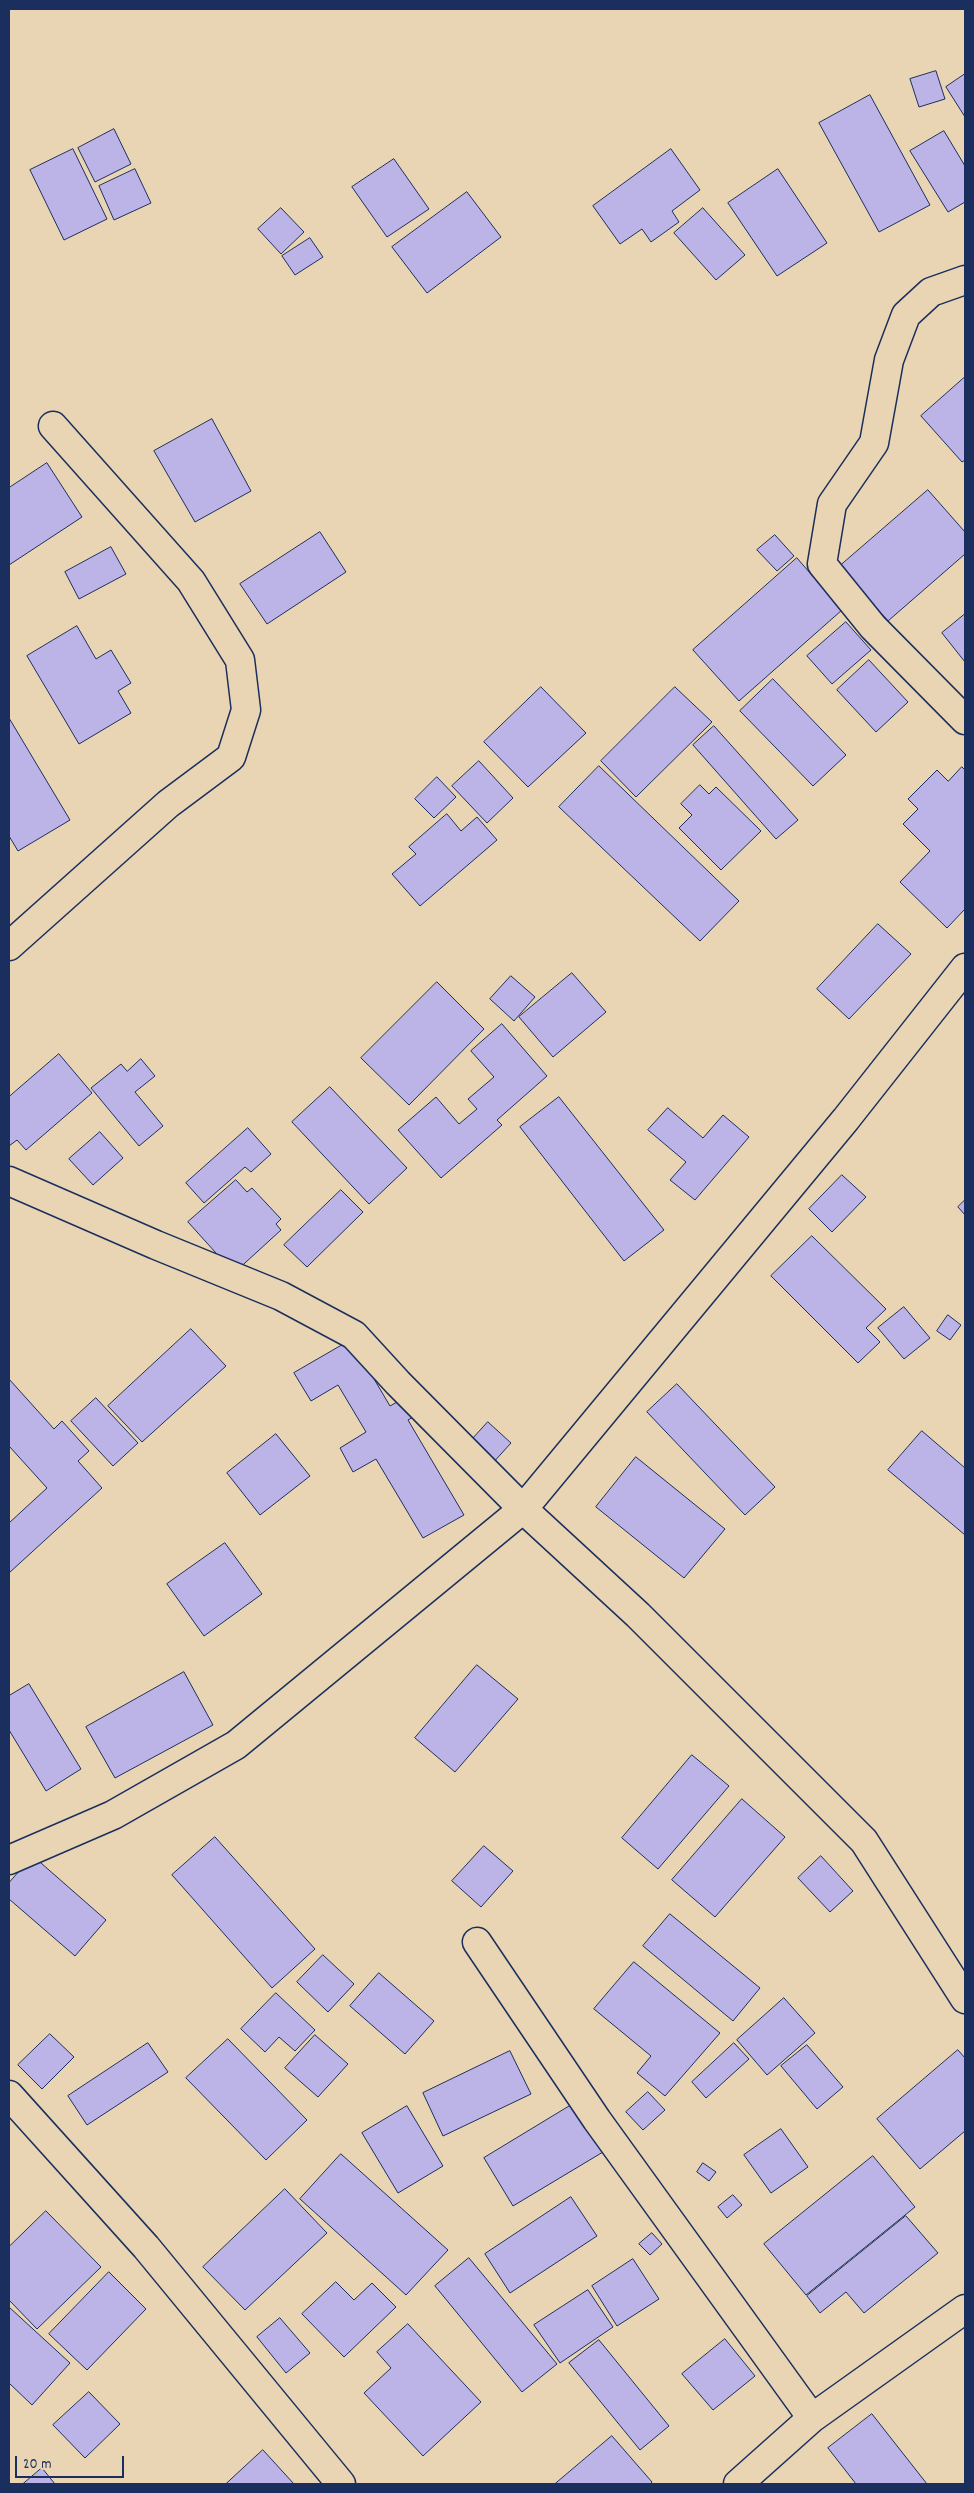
<!DOCTYPE html>
<html>
<head>
<meta charset="utf-8">
<style>
  body { margin:0 }
  #map { position:relative; width:974px; height:2493px; overflow:hidden; background:#e9d5b3; font-family:Dekko,sans-serif }
  canvas { display:block }
  .frame { position:absolute; inset:0; border:10px solid #1b2f5e; pointer-events:none }
  .scale { position:absolute; left:15px; top:2456px; width:109px; height:22px; box-sizing:border-box; border:2px solid #1b2f5e; border-top:0; padding-left:6px; font-size:15px; line-height:18px; white-space:nowrap; color:#1b2f5e; -webkit-text-stroke:4px #e9d5b3; paint-order:stroke }
</style>
</head>
<body>
<div id="map">
<canvas width="974" height="2493"></canvas>
<div class="frame"></div>
<div class="scale">20 m</div>
</div>
<script>
const c = document.querySelector('canvas').getContext('2d');
c.lineJoin = 'round';
function fill(path, color) {
  c.fillStyle = color;
  c.fill(path, 'evenodd');
}
function stroke(path, color, width, dash) {
  c.strokeStyle = color;
  c.lineWidth = width;
  c.lineCap = dash ? 'butt' : 'round';
  c.setLineDash(dash || []);
  c.stroke(path);
}
const building = new Path2D(`
  M936,71L945,99L919,107L910,79Z
  M965,74V117L946,87Z
  M870,95L930,205L879,232L819,123Z
  M114,129L131,164L95,182L78,148Z
  M944,131L965,166V202L948,212L910,151Z
  M73,149L107,219L64,240L30,170Z
  M671,149L700,190L672,211L679,222L651,242L642,229L620,244L593,206Z
  M394,159L429,209L387,237L352,187Z
  M135,169L151,203L114,220L99,186Z
  M778,169L827,243L777,276L728,203Z
  M467,192L501,237L427,293L392,247Z
  M281,208L304,232L281,254L258,229Z
  M703,208L745,255L716,280L674,233Z
  M310,238L323,257L295,275L282,256Z
  M965,377V460L962,462L921,416Z
  M212,419L251,491L195,522L154,451Z
  M47,463L82,517L9,565V488Z
  M928,490L965,532V554L888,621L840,566Z
  M320,532L346,572L267,624L240,584Z
  M775,535L794,556L777,571L757,550Z
  M111,547L126,574L79,599L65,572Z
  M797,558L842,610L739,701L693,650Z
  M965,614V662L942,633Z
  M846,622L871,650L832,684L807,656Z
  M77,626L96,659L111,650L131,683L118,691L131,713L79,744L27,656Z
  M869,660L908,702L876,732L837,690Z
  M773,679L846,755L813,786L740,711Z
  M541,687L586,733L528,787L484,742Z
  M675,687L712,722L636,797L601,761Z
  M9,718L70,820L18,851L9,836Z
  M714,726L798,820L776,839L693,745Z
  M479,761L513,798L487,823L452,786Z
  M599,766L739,901L700,941L559,807Z
  M962,767L965,770V909L947,928L900,882L930,851L903,824L918,809L908,799L937,770L948,781Z
  M437,777L456,797L434,818L415,799Z
  M700,785L709,794L716,787L761,831L721,870L679,828L692,815L681,804Z
  M447,814L461,831L477,817L497,840L420,906L392,874L416,854L409,847Z
  M878,924L911,954L849,1019L817,989Z
  M572,973L606,1012L553,1057L519,1017Z
  M511,976L535,997L514,1021L490,999Z
  M437,982L484,1029L409,1105L361,1058Z
  M502,1024L547,1076L497,1120L502,1125L441,1178L398,1130L436,1097L459,1124L477,1109L468,1099L494,1077L471,1051Z
  M59,1054L92,1093L26,1150L17,1140L9,1146V1097Z
  M141,1059L155,1076L135,1092L163,1126L139,1146L91,1088L121,1064L127,1071Z
  M330,1087L407,1168L369,1204L292,1122Z
  M559,1097L664,1230L624,1261L520,1127Z
  M668,1108L703,1138L723,1115L749,1137L695,1200L670,1180L686,1162L648,1130Z
  M248,1128L271,1154L251,1172L245,1167L204,1203L186,1183Z
  M100,1132L123,1158L93,1185L69,1159Z
  M842,1175L866,1197L832,1232L809,1209Z
  M236,1180L247,1192L252,1188L281,1219L276,1224L281,1230L234,1273L188,1222Z
  M341,1190L363,1212L307,1267L284,1245Z
  M965,1200V1215L958,1207Z
  M812,1236L886,1309L866,1328L880,1342L858,1363L771,1276Z
  M904,1307L930,1338L904,1359L878,1328Z
  M948,1315L961,1325L950,1340L937,1331Z
  M191,1329L226,1366L142,1442L108,1406Z
  M351,1340L390,1406L404,1398L415,1416L408,1420L464,1515L423,1538L376,1459L353,1472L340,1448L366,1432L338,1385L311,1401L294,1373Z
  M9,1379L54,1429L62,1421L89,1451L78,1461L102,1488L9,1573V1523L47,1488L9,1446Z
  M677,1384L775,1487L745,1515L647,1412Z
  M96,1398L138,1443L113,1466L71,1421Z
  M488,1422L511,1443L491,1465L468,1444Z
  M922,1431L965,1468V1535L888,1470Z
  M276,1434L310,1476L260,1515L227,1473Z
  M636,1457L725,1529L684,1578L596,1507Z
  M225,1543L262,1594L204,1636L167,1584Z
  M477,1665L518,1699L455,1772L415,1738Z
  M184,1672L213,1725L115,1778L86,1727Z
  M29,1684L81,1769L46,1791L9,1730V1696Z
  M692,1755L729,1786L658,1869L622,1838Z
  M742,1799L785,1837L715,1917L672,1880Z
  M215,1837L315,1949L272,1988L172,1875Z
  M484,1846L513,1871L481,1907L452,1881Z
  M33,1856L106,1920L75,1956L9,1899V1883Z
  M821,1856L853,1891L830,1912L798,1878Z
  M670,1914L760,1988L733,2021L643,1946Z
  M323,1955L354,1984L328,2012L297,1982Z
  M634,1962L720,2033L665,2096L637,2073L651,2056L594,2009Z
  M379,1973L434,2021L405,2054L350,2006Z
  M276,1993L315,2030L295,2051L279,2037L265,2052L241,2029Z
  M784,1998L815,2033L767,2075L737,2040Z
  M50,2034L74,2057L42,2089L18,2065Z
  M315,2035L348,2064L318,2097L285,2068Z
  M228,2039L307,2120L266,2160L186,2078Z
  M148,2043L168,2072L87,2125L68,2096Z
  M734,2043L749,2059L706,2098L692,2082Z
  M807,2045L843,2087L817,2109L781,2066Z
  M958,2050L965,2058V2131L920,2169L877,2119Z
  M510,2051L531,2094L443,2136L423,2093Z
  M648,2092L665,2110L643,2130L626,2112Z
  M578,2101L608,2149L513,2206L484,2158Z
  M407,2106L443,2166L398,2193L362,2133Z
  M781,2129L808,2167L771,2193L744,2155Z
  M341,2154L448,2250L406,2295L300,2199Z
  M873,2156L915,2207L806,2295L764,2244Z
  M703,2163L716,2172L709,2181L697,2172Z
  M285,2189L327,2233L245,2310L203,2267Z
  M733,2195L742,2205L727,2218L718,2207Z
  M571,2197L597,2236L510,2293L485,2254Z
  M46,2211L101,2267L37,2329L9,2300V2247Z
  M906,2216L938,2253L864,2313L846,2292L820,2313L807,2296Z
  M652,2233L662,2244L650,2255L639,2244Z
  M469,2258L557,2364L522,2392L435,2286Z
  M633,2259L659,2299L617,2326L592,2286Z
  M109,2272L146,2309L87,2370L49,2334Z
  M336,2282L354,2300L372,2283L396,2307L344,2357L302,2314Z
  M588,2290L613,2327L560,2363L534,2325Z
  M9,2307L70,2363L32,2405L9,2383Z
  M280,2318L310,2353L286,2373L257,2337Z
  M408,2324L481,2402L423,2456L364,2393L391,2368L377,2352Z
  M725,2339L755,2376L713,2410L682,2374Z
  M599,2340L669,2426L640,2450L569,2363Z
  M89,2392L120,2424L85,2458L53,2425Z
  M872,2414L927,2484H856L828,2448Z
  M612,2436L652,2482L650,2484H555Z
  M263,2450L294,2484H226Z
  M42,2468L55,2484H23Z`);
fill(building, '#bcb4e6');
stroke(building, '#1b2f5e', 1);
const minor = new Path2D(`
  M965,280L931,292L906,315L889,360L874,443L832,504L822,564L873,627L965,720
  M9,946L168,804L231,757L246,710L240,660L191,581L53,426
  M9,1181L156,1245L281,1296L354,1335L398,1383L523,1509L638,1615L864,1841L965,1999
  M9,1860L113,1815L236,1745L523,1509L846,1119L965,968
  M477,1942L597,2120L812,2418
  M9,2095L146,2247L341,2484
  M738,2484L812,2418L965,2309`);
stroke(minor, '#1b2f5e', 31);
stroke(minor, '#e9d5b3', 28);
</script>
</body>
</html>
